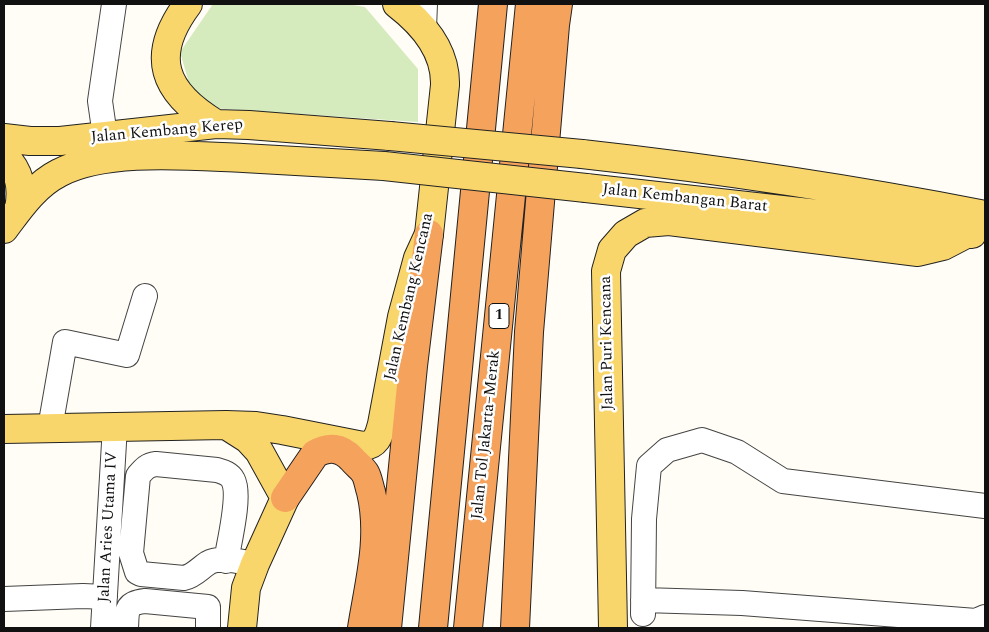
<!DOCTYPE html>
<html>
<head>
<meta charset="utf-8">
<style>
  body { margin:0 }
  #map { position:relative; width:989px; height:632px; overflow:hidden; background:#fffdf5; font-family:Spectral,serif }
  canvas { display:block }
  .frame { position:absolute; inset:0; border:5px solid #111; pointer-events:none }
</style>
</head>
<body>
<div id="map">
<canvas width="989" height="632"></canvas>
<div class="frame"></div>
</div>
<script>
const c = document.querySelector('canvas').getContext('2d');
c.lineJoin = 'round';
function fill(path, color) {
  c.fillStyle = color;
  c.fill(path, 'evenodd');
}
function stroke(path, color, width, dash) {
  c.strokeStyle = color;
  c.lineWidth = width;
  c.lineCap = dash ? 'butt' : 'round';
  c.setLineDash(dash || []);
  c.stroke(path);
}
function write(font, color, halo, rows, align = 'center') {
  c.font = font + ' Spectral,serif';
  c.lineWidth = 5;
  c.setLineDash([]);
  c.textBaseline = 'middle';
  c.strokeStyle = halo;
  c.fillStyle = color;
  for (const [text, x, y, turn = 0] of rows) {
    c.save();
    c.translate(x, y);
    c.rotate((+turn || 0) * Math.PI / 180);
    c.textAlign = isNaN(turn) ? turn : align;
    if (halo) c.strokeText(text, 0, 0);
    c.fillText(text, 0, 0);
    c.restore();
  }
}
fill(new Path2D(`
  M213,4H348L365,7L418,69V122L196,107L180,52Z`), '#d5ebbd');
const minor = new Path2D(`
  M424,28L425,4
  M105,136L100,101L114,4
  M50,428L65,342L127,355L145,296
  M226,561C229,543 241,495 233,480C230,474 224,472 217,470L156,464C147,465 144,469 138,476L131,553L137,572L141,574L184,578C194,576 200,568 208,563C220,556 241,562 255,564
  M4,599L83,596L105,597
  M643,600L742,603L976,621L985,617
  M643,614L644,519L649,466L667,450L702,440L737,452L783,481L985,506
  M103,628L115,426
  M126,628C127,611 125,603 145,601L208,607V628`);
const major = new Path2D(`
  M188,4C149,56 163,92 216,124
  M4,138L30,141H60L216,124L249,125L390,136
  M582,154C717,169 852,189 985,215
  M4,155C20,172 23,187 19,209
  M586,188L916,225L972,234
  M4,229C19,209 35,185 59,173C106,148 190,156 243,158C290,161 337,163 384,166
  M226,425L248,439L259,451L285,498L255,564L246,588L242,628
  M4,429L226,425L256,426L282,430L363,446C377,445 379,435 382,424L402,317L418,258L429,234L445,85C446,50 423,24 397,4
  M613,628L606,271L612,250L626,234L645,223L669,221L918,252L943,246L968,233`);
const highway = new Path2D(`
  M285,498L315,454C329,446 341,447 352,459C356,464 362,468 365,473C368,478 369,486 371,492C382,538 369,583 362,628
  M387,628L413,366L429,234
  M433,628L493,4
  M468,628L530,4
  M515,628L529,332L555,25L558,4`);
stroke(minor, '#444', 26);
stroke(major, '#222', 30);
stroke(highway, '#222', 30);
stroke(minor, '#fff', 24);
stroke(major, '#f9d66b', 28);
stroke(highway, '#f5a25d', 28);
const majorBridge = new Path2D(`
  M390,136L582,154
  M384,166L586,188`);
stroke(majorBridge, '#222', 30, []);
stroke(majorBridge, '#f9d66b', 28);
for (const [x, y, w] of [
  [499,316,20]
]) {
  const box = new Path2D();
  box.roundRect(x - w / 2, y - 12.5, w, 25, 4);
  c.fillStyle = '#fff';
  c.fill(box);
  stroke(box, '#111', 1);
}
write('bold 15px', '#111', null, [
  ["1",499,316]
]);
write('16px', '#111', '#fff', [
  ["Jalan Kembang Kerep",167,132,-5],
  ["Jalan Kembangan Barat",685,199,6],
  ["Jalan Kembang Kencana",410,297,-77],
  ["Jalan Puri Kencana",608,343,-91],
  ["Jalan Tol Jakarta–Merak",487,435,-84],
  ["Jalan Aries Utama IV",109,527,-87]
]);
</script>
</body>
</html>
